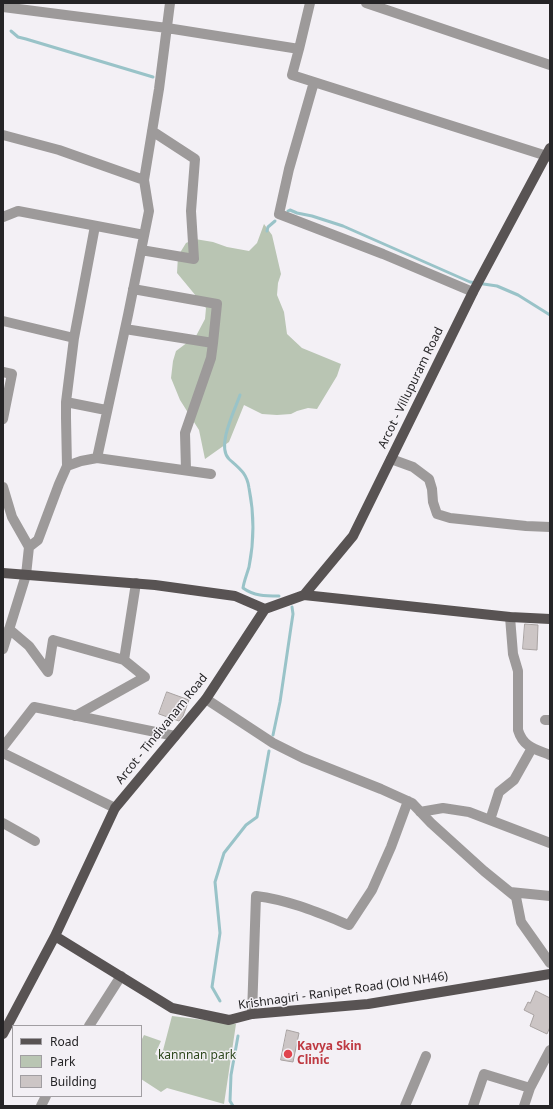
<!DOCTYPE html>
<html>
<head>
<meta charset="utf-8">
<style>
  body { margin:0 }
  #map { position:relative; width:553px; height:1109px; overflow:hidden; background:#f3f0f5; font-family:"Noto Sans",sans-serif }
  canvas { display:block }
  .frame { position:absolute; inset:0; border:4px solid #252426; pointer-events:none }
  .legend { position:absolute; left:12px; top:1025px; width:130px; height:72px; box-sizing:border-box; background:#f3f0f5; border:1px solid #a19ea2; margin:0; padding:5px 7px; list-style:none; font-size:12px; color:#252426 }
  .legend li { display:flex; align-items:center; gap:8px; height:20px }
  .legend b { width:20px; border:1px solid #a19ea2 }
</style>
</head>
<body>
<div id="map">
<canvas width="553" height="1109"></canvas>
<div class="frame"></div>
<ul class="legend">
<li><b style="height:5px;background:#585353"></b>Road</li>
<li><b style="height:11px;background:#b9c5b3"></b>Park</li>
<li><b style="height:11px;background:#ccc5c5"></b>Building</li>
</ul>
</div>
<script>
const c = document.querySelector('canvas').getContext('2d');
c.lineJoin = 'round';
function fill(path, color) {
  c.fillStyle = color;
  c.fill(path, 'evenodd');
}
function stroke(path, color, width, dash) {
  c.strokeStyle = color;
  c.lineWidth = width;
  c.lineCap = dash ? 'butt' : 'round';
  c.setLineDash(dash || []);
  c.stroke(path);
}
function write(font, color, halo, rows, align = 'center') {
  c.font = font + ' "Noto Sans",sans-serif';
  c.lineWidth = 3;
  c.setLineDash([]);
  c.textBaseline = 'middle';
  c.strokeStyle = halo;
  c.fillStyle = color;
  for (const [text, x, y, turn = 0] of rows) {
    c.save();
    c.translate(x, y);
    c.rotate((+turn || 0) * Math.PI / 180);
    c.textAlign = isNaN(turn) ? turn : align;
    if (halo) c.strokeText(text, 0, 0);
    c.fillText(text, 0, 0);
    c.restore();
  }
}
fill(new Path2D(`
  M264,224L272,235L281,274L278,283L277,295L284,312L287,334L302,348L341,364L337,376L317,409L308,408L297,411L291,414L277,415L262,414L244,405L229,442L205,459L199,430L180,400L171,378L173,361L176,351L196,336L205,319L206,308L177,273L178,256L186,243L195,239L213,242L227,247L249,251L257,243Z
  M172,1016L236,1024L224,1104L167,1088L161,1092L141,1079V1041L144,1035L161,1041L155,1054L161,1058Z`), '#b9c5b3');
stroke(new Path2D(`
  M11,31L18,37L26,39L153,77
  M288,211L290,210L297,213L312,216L343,226L470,282L497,286L518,295L550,315
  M267,231L268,227L275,221
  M240,395C235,410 216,446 229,459C239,468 247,473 249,488C254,513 254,542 249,567C247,574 244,581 243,588C254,596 265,596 279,596
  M273,735L280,702L291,627L293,614L292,607
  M220,1001L212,987L220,933L215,882L224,853L246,825L257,817L269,751
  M233,1106L230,1101L231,1075L238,1036`), '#99c3c8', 3);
const building = new Path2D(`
  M525,624L538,625L537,650L523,649Z
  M167,692L189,700L183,716L179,721L159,714Z
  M536,991L550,998V1027L547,1034L530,1026L534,1015L524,1010L528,1002L530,1003Z
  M287,1030L299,1033L293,1062L281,1060Z`);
fill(building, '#ccc5c5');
stroke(building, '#a8a2a1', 1);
stroke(new Path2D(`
  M310,3L299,49L292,75L550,157
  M366,3L550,65
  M3,7L167,28L299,49
  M314,82L289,169L279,214L383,254L473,292
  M3,135L59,150L144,180
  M3,217L18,211L144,235
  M141,250L194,259L191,211L195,159L152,131
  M133,289L217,304L213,343
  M3,321L74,338L66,402L106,410
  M125,329L213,343L211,358L185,433L186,470
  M74,338L95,226
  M3,372L12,374L3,419
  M66,402V418L67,466
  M97,458L128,315L149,211L144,180L159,89L170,3
  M391,459L413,467L429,479L432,489L433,502L437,514L450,518L526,526L550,527
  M3,487L12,517L29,547
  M510,617L513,654L518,671V730C523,747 535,749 550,755
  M9,629L29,646L48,672L53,640L124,660L145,677L75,716
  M3,649L26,575L29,547L38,540L59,484L67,466L81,461L97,458L211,474
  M124,660L136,583
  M206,699L273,743L303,758L381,789L412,803L431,823L484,871L516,897L521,922L550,963
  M545,720H550
  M3,747L34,707L175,736
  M3,753L115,808
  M420,812L443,808L469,812L550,843
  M490,820L499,792L514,780L532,748
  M3,823L35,841
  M510,892L550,896
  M252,1014L256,896C289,900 319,913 349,925L372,890L391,847L408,801
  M89,1026L121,976
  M41,1106L46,1096
  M405,1106L426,1056
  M473,1106L484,1074L530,1088
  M524,1106L530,1088L550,1050`), '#9d9a9a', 10);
stroke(new Path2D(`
  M3,573L155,585L235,596L265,609
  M304,595L510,617L550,619
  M265,609L304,595L353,536L473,292L550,148
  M55,936L115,808L206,699L265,609
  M3,1034L55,936L172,1008L229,1020L252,1014L368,1004L550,974`), '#585353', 10);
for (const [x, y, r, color] of [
  [288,1054,5,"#e0444e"]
]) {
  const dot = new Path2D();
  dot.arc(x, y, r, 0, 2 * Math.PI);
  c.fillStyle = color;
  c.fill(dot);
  stroke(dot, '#f3f0f5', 1.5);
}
write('12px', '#252426', '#f3f0f5', [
  ["Arcot - Villupuram Road",411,388,-64],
  ["Arcot - Tindivanam Road",162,729,-51],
  ["Krishnagiri - Ranipet Road (Old NH46)",343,991,-8]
]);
write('bold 12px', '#be3a42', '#f3f0f5', [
  ["Kavya Skin",297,1047],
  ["Clinic",297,1061]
], 'left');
write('12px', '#2c461b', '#f3f0f5', [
  ["kannnan park",197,1056]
]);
</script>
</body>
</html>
